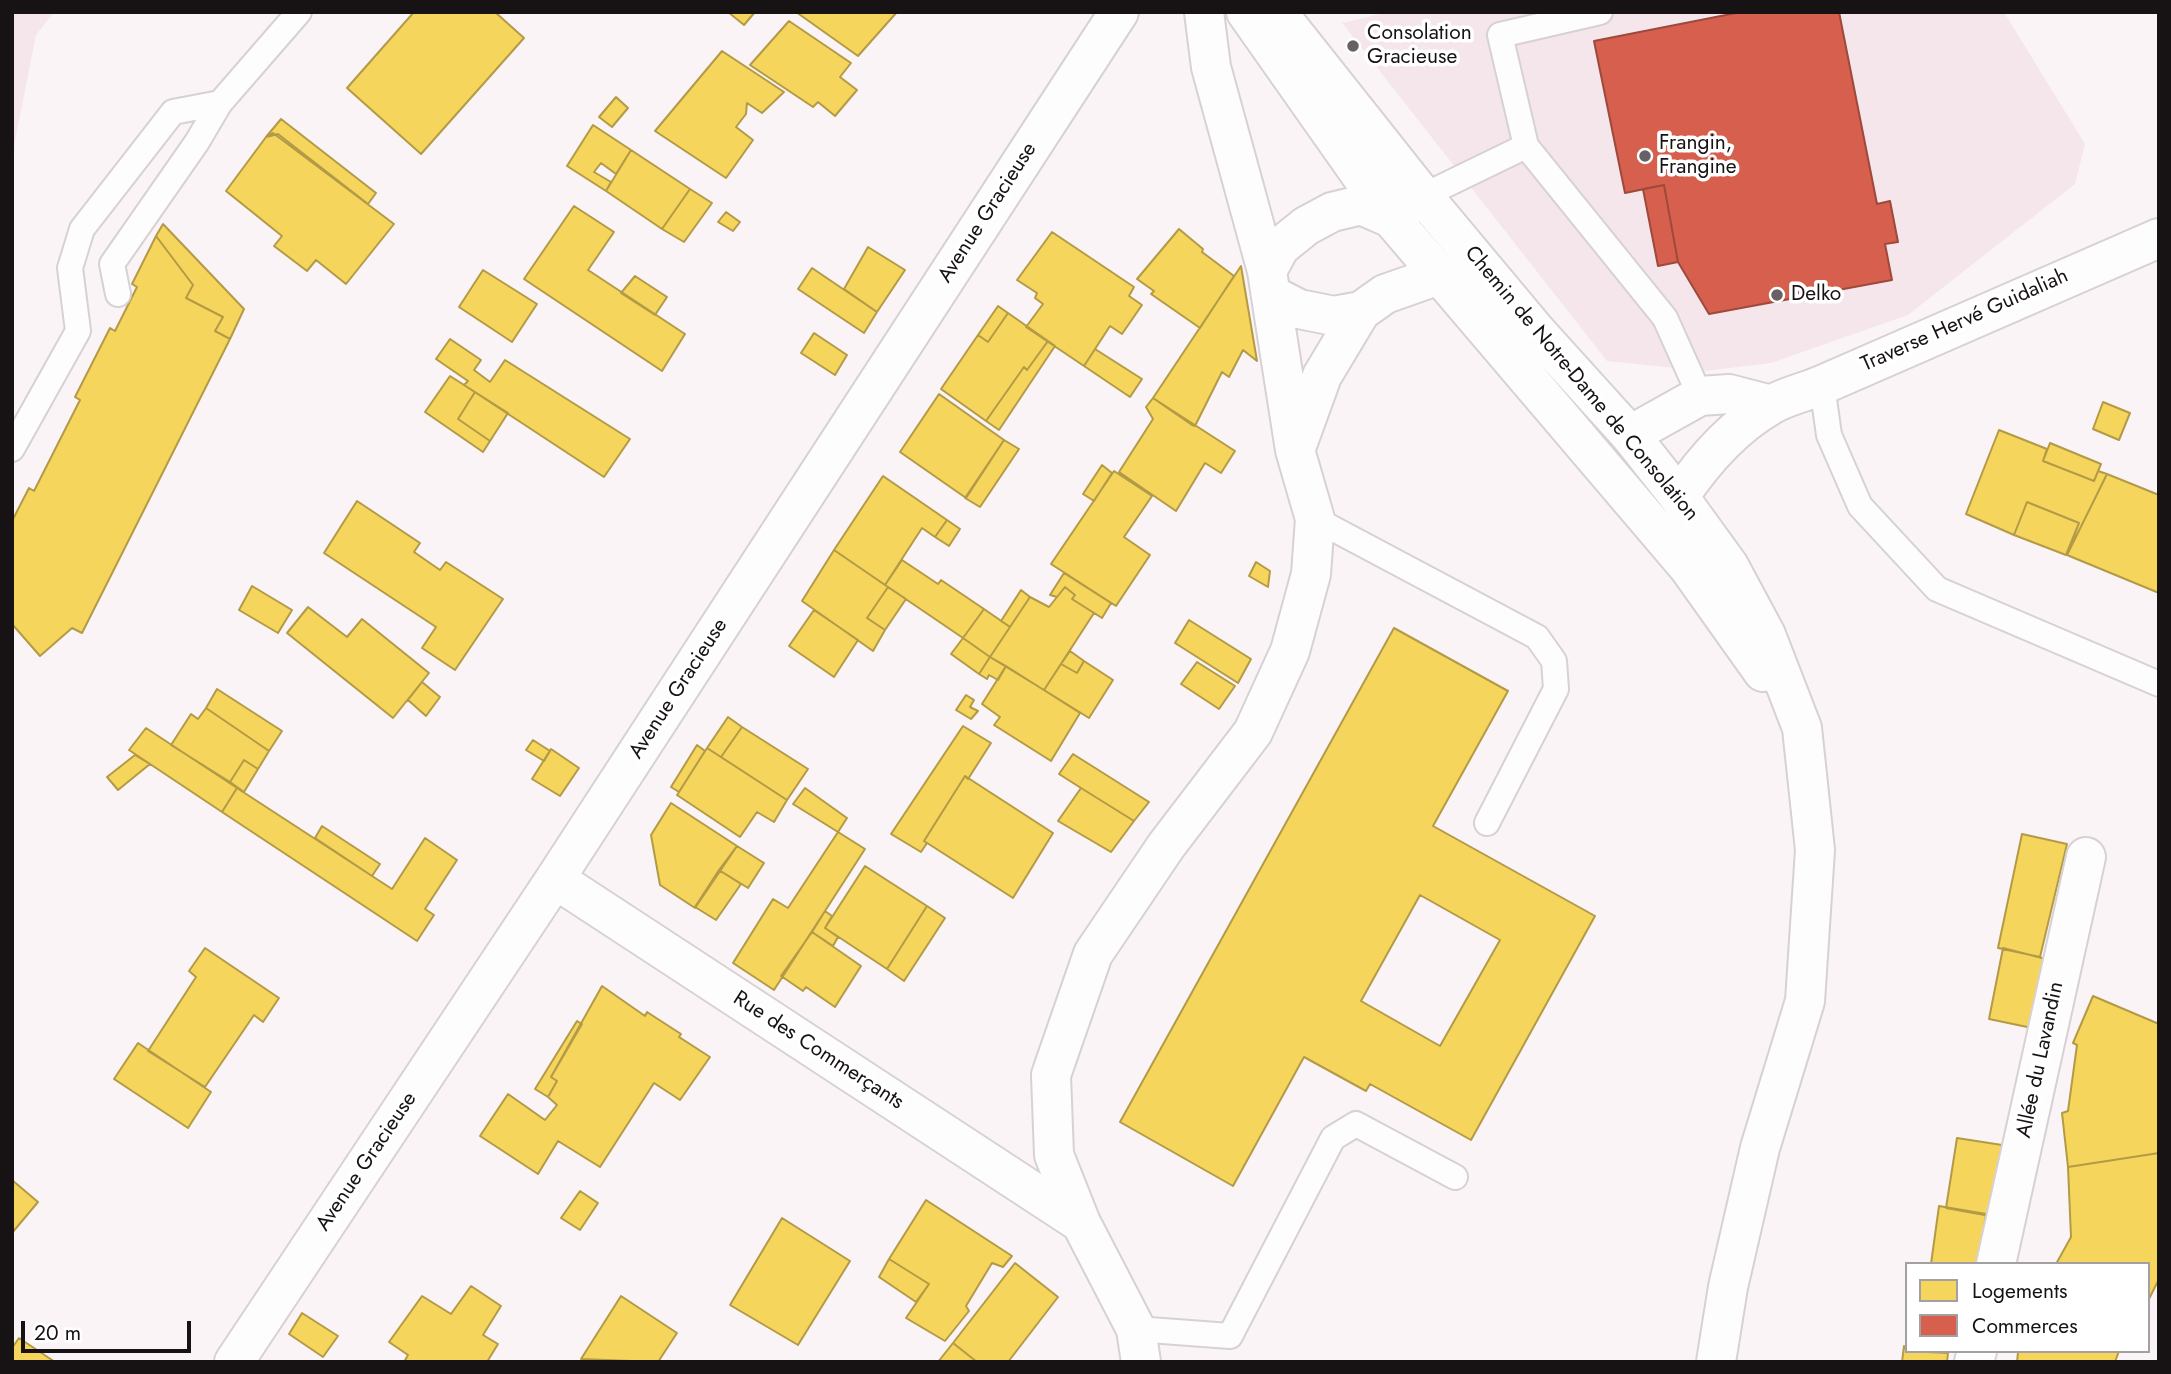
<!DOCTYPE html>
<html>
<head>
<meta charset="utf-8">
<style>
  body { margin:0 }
  #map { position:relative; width:2171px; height:1374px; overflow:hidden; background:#fbf4f7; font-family:Jost,sans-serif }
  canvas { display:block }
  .frame { position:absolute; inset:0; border:14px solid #171214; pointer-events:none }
  .legend { position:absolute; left:1905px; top:1262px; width:245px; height:91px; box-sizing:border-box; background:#fff; border:2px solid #a2a0a1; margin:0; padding:9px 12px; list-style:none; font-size:21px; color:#171214 }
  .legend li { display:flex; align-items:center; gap:14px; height:35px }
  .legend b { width:35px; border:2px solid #a2a0a1 }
  .scale { position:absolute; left:21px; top:1321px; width:170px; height:32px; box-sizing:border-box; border:4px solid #171214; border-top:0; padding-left:9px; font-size:21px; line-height:24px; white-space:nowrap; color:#171214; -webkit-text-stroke:5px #fff; paint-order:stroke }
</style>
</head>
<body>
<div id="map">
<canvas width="2171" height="1374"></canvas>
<div class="frame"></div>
<ul class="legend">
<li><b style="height:19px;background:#f6d55c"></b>Logements</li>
<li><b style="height:19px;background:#d6604d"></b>Commerces</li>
</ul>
<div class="scale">20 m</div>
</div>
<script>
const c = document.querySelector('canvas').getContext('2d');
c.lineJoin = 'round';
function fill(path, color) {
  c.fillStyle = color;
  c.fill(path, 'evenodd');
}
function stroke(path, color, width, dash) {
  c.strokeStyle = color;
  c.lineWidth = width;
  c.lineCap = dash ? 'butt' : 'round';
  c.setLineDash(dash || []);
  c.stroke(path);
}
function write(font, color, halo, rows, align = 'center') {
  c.font = font + ' Jost,sans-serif';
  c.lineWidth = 7;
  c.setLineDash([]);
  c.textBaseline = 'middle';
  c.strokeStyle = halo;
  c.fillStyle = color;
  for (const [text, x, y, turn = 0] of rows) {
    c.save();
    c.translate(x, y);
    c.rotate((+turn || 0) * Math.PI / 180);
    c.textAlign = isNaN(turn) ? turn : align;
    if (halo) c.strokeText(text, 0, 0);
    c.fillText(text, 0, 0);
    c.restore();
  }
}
fill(new Path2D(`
  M12,12H54L36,35L15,141L12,182Z
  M1389,12H2004L2085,144L2075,184L1908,315L1771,363L1705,371L1607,361L1342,23Z`), '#f5e6ec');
const homes = new Path2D(`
  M414,12H495L524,38L421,154L347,88Z
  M728,12H755L744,25Z
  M796,12H897L858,56Z
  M789,21L851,63L840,77L857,90L835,116L818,102L813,107L750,65Z
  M722,51L784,92L762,113L747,103L746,114L736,127L753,140L726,178L655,131Z
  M616,97L628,108L612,127L599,117Z
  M281,119L376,193L368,204L278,134L266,137Z
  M593,125L631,150L616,174L601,163L594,172L611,182L606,191L567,166Z
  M273,133L394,224L346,284L316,260L307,271L274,246L282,236L226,191L266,137Z
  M631,150L690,189L662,229L606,191Z
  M690,189L712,203L684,242L662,229Z
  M574,206L614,232L588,270L685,334L662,371L524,279Z
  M726,212L740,222L733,231L718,222Z
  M163,224L244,309L230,339L215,331L223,317L186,298L193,285L156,236Z
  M1179,229L1203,249L1202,252L1234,276L1200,328L1151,294L1154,291L1137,279Z
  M1052,232L1134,287L1129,296L1142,305L1122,334L1110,326L1084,366L1026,327L1043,304L1035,298L1037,293L1017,280Z
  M156,236L193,285L186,298L223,317L215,331L230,339L82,633L72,628L40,656L12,624V521L29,488L34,491L80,400L75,397L110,328L115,331L137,287L132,284Z
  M868,247L905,270L877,312L844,289Z
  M1241,266L1257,361L1243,350L1229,377L1222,372L1195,426L1192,425L1153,398Z
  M812,268L877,312L864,333L798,289Z
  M483,270L537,304L512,342L459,307Z
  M635,276L667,297L655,315L621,293Z
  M998,306L1008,313L988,342L978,335Z
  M1008,313L1048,341L1027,370L1024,367L986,421L941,389L978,335L988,342Z
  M814,333L847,355L835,375L801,353Z
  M450,339L481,360L474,370L490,382L505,360L630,439L604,477L464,385L468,381L436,359Z
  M1048,341L1055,346L999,430L986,421L1024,367L1027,370Z
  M1095,349L1142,379L1130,397L1084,366Z
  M450,376L475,392L458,419L490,441L483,452L425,412Z
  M475,392L508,413L490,441L458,419Z
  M939,394L1004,440L966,498L900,452Z
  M1153,398L1235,451L1221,473L1205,463L1176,511L1119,472L1153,419L1146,407Z
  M2103,402L2130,413L2119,440L2093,429Z
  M1999,430L2047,449L2043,461L2094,481L2098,471L2107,474L2067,555L2079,523L2027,502L2014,535L1966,514Z
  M1004,440L1019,449L980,507L965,498Z
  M2050,443L2101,464L2094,481L2043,461Z
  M1102,465L1112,473L1094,501L1083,494Z
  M1114,471L1152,496L1124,537L1150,555L1116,606L1051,564Z
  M2107,474L2159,495V593L2067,555Z
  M883,476L947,520L935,537L922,528L885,585L834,550Z
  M357,501L420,543L414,552L440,570L446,562L503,599L455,670L422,648L436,627L324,553Z
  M2027,502L2079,523L2066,555L2014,535Z
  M947,520L960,529L949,546L935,537Z
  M834,550L888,587L867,618L885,630L873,651L802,601Z
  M902,560L938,584L941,580L984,609L963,638L885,585Z
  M1256,562L1270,571L1268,587L1249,576Z
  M1064,573L1111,603L1102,618L1072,599L1075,595L1065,587L1057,597L1050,595Z
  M252,586L292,610L278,633L239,610Z
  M888,587L906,599L885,630L867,618Z
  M1065,587L1075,595L1072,599L1094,613L1044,690L990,657L1030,597L1049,607Z
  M1021,590L1030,597L1010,627L1001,621Z
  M308,607L347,637L362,619L429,673L393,718L287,633Z
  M984,609L1010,627L990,657L963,638Z
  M814,610L858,640L834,677L789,646Z
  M1189,620L1251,659L1238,683L1175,643Z
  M1394,628L1508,691L1433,826L1595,916L1471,1140L1370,1084L1366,1091L1304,1057L1233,1186L1120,1122ZM1420,895L1500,940L1440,1046L1361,1001Z
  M963,638L990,657L979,674L951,654Z
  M1070,651L1084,661L1077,673L1061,664Z
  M990,657L1006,666L998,680L989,675L987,679L979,674Z
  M1084,661L1113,680L1089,718L1044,690L1061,664L1077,673Z
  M1197,662L1235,686L1219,709L1181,684Z
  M1006,666L1080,713L1051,761L994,725L1000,717L982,704Z
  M422,682L440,697L426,716L408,700Z
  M217,689L282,731L269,751L206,708Z
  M966,695L974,700L970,707L978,711L971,719L956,710Z
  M206,708L269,751L258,769L244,760L230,782L171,745L191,714L198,719Z
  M728,717L742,727L721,757L707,748Z
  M963,726L991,743L968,779L965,776L924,841L927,843L921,852L891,834Z
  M742,727L808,769L787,800L721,757Z
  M146,728L237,788L222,812L129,750Z
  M533,740L550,751L544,761L526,750Z
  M697,745L705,751L679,792L671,787Z
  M707,748L787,800L774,822L757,812L740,837L677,795Z
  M551,749L579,768L560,796L532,779Z
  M1073,754L1149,802L1134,821L1081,788L1059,774Z
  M135,755L150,764L118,790L107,777Z
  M244,760L258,769L244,792L230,782Z
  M965,776L1053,833L1013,898L924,841Z
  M237,788L392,889L425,838L457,860L425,909L434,915L417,941L222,812Z
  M805,788L847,818L838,832L793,804Z
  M1081,788L1134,821L1111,852L1058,821Z
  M671,803L737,846L695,908L660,885L651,835Z
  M322,826L380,864L372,876L315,838Z
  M838,832L865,849L774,990L733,963L773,899L788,908Z
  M2022,834L2067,844L2040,957L1998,948Z
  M737,846L764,863L748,888L719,870Z
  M865,866L927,906L887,969L825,928Z
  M719,870L741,884L716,920L695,907Z
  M927,906L945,918L904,981L887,969Z
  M825,911L832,916L825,928L838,937L833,946L812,932Z
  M812,932L861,966L835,1007L806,987L803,991L781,976Z
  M205,948L279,998L263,1022L254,1015L205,1087L148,1051L196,977L189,971Z
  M2003,948L2046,959L2032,1028L1989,1019Z
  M602,986L645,1016L647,1012L681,1034L679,1037L710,1057L680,1100L654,1083L600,1167L558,1141L538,1174L480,1136L508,1094L545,1120L557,1105L548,1097L557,1081L551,1077Z
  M2093,996L2159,1024V1153L2068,1167L2062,1113L2068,1111L2077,1045L2073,1043Z
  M577,1021L582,1024L551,1077L557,1081L548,1097L535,1089Z
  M138,1043L211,1092L188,1128L114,1079Z
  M1957,1138L2002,1145L1990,1216L1946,1208Z
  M2159,1153V1279L2148,1301V1264H2056L2071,1237L2068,1167Z
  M12,1180L38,1202L12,1233Z
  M580,1191L598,1203L580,1230L561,1218Z
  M926,1200L1012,1256L1003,1267L992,1263L966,1306L969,1311L945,1341L906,1318L929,1284L889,1259Z
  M1939,1206L1986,1214L1979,1264H1931Z
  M782,1218L850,1261L798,1345L730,1305Z
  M889,1259L929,1284L916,1302L879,1277Z
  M1015,1263L1058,1297L1008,1362H977L953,1343Z
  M471,1286L501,1306L483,1335L498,1344L487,1362H404L408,1355L389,1342L422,1296L451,1314Z
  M621,1296L677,1333L658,1362L581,1359Z
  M302,1313L338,1336L323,1357L289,1334Z
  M19,1338L55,1362H12V1348Z
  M953,1343L977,1362H938Z
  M1904,1346L1907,1351L1948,1353L1947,1362H1902Z
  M2015,1351H2119L2115,1362H2017L2018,1352Z`);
fill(homes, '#f6d55c');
stroke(homes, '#b39a46', 2);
const shops = new Path2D(`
  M1741,12H1839L1877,204L1890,201L1898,242L1885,244L1892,280L1709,314L1678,262L1664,185L1625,193L1594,41Z
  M1664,185L1678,262L1658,266L1643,189Z`);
fill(shops, '#d6604d');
stroke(shops, '#9d493c', 2);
const lane = new Path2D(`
  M1526,146L1500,35L1600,12
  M1423,196L1526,146L1665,318L1700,396
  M118,294L112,264L197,142L220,103
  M1822,385L1829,435L1860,506L1937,589L2159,684
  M12,449L78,331L70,268L82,229L173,112L220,103L299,12
  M1315,519L1537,637L1554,661L1556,689L1487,823
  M1136,1329L1230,1336L1333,1138L1356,1124L1455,1177`);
const street = new Path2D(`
  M1267,271L1280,247L1306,226L1332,212L1361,205L1391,218L1404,209
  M1272,295L1299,309L1334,316L1361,311L1385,294L1439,275
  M1630,435L1700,396L1729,394L1771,405
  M1297,445L1322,376L1361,311
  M1679,497C1703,461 1733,427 1771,405C1786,396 1806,392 1822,385L2159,238
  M555,879L1081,1223
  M1996,1264L2086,857
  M234,1362L555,879L1119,12
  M1141,1362L1136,1329L1081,1223L1054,1155L1051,1075L1093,954L1166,846L1253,732L1290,651L1311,574L1315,519L1295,450L1267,271L1211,67L1204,12
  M1974,1362L1977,1351`);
const secondary = new Path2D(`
  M1246,12L1391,218L1689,568L1763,672
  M1277,12L1423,196L1535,330L1630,435L1679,497L1729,566L1766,635L1802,728L1815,850L1805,1001L1760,1148L1728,1287L1716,1362`);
stroke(lane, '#d7d1d3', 28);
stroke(street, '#d7d1d3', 42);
stroke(secondary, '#d7d1d3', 42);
stroke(lane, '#fefdfe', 24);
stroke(street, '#fefdfe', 38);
stroke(secondary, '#fefdfe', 38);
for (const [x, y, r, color] of [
  [1353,46,7,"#676163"],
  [1645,156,7,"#676163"],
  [1777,295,7,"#676163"]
]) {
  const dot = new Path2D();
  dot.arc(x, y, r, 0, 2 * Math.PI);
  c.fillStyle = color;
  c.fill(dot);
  stroke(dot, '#fff', 2.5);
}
write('21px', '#171214', '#fff', [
  ["Consolation",1367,34],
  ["Gracieuse",1367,58],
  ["Frangin,",1659,144],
  ["Frangine",1659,168],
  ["Delko",1791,295]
], 'left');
write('21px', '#171214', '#fff', [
  ["Avenue Gracieuse",988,213,-57],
  ["Traverse Hervé Guidaliah",1965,321,-24],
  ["Chemin de Notre-Dame de Consolation",1581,384,50],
  ["Avenue Gracieuse",679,689,-57],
  ["Rue des Commerçants",818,1051,33],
  ["Allée du Lavandin",2041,1060,-78],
  ["Avenue Gracieuse",367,1162,-56]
]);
</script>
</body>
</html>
